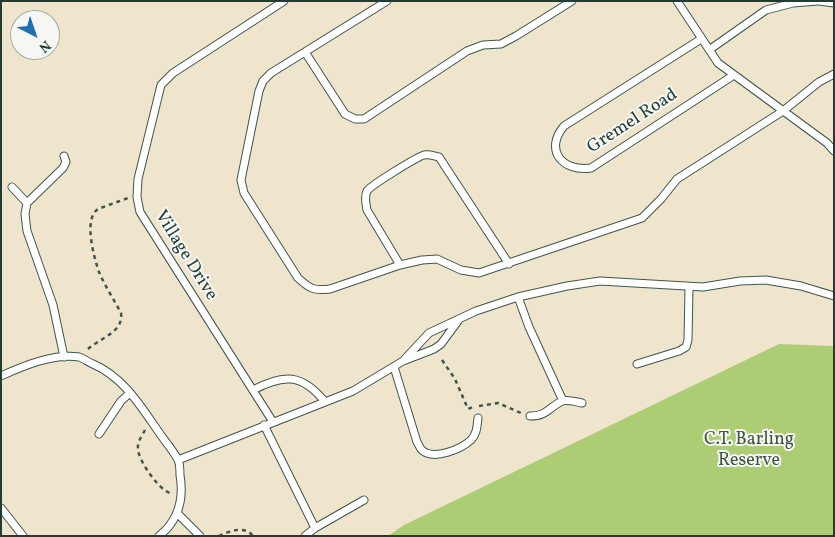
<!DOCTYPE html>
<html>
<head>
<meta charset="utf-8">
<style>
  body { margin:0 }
  #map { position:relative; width:835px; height:537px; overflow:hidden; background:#efe5cc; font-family:Vollkorn,serif }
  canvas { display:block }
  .frame { position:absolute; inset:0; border:2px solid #1f3d34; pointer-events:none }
  .north { position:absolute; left:10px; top:10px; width:50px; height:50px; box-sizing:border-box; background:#f6f6f2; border:1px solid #a0aca6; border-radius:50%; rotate:139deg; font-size:14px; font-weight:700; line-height:20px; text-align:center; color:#1f3d34 }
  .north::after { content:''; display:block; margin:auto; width:18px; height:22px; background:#1f6fb2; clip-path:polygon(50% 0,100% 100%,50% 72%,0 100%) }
</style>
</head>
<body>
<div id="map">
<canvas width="835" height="537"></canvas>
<div class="frame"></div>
<div class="north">N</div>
</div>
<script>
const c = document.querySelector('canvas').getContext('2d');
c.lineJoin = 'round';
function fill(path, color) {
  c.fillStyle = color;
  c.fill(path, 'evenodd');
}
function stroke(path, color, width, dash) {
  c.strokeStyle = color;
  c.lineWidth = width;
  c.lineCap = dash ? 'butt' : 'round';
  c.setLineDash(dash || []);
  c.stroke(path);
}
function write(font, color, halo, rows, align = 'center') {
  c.font = font + ' Vollkorn,serif';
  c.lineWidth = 4;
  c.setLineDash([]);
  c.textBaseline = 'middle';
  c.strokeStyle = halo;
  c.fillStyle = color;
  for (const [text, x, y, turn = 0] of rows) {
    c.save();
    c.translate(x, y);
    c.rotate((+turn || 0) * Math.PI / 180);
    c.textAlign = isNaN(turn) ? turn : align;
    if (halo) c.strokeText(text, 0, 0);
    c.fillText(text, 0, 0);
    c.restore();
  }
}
fill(new Path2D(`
  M779,344L834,346V536H388L404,525Z`), '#adcd75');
const lane = new Path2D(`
  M387,1L271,73L263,81L259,91L241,180L244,193L298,278C310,289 314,291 330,289L400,265L422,260L437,259L461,270L479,273L642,218L661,199L677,179L783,111L819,82L834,74
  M677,1L718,63L827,143L834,151
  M819,1L834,3
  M701,39L564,126C544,150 562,172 591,168L734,75
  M709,50L766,10L793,3L818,1
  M305,52L345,114L355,119H364L467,51L483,45L501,44L516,36L572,1
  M64,156L66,162L63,168L27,203L25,214L27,231L53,305L64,357
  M12,187L27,203
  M400,265L367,210C366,204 364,197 367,191C371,185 417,157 424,155C430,154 434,156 439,157L509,264
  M518,297L529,327L563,401
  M403,361L429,333L476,311L518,297L567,286L600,281L703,287L740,281L766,280L801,286L834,296
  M637,364L679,351L686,347L688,340L689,288
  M394,367L417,442C419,445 420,449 423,451C435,460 461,449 471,440C477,434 477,426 478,418
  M1,376C23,366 54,353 79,357C83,358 88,362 93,364C123,377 140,405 158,431C164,440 173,450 178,460C180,464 180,470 180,475C184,499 179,520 159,536
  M253,390C283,374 302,373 325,402
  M530,416C547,416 548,408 562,401C568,399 576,402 582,403
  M273,422L140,212L137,197L138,179L161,85L173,73L284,1
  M264,425L315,528
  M99,434L121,401L130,393
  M178,460L353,391L403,361L434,349L441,344L458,321
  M1,508L23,536
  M178,514L200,536
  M305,536L315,528L364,500`);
stroke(lane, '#3e564b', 9);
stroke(new Path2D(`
  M88,349C100,338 124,332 121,313C114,300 105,286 99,272C94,257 83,219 98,209L128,198
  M442,360L455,379L468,409L473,407
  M479,406L498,403L521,413
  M145,430C142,436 137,442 138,449C138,460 159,490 170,493
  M219,536C230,531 244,525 253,536`), '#3e564b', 2.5, [4, 4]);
stroke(lane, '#fff', 7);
write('18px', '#1f3d34', '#f6f6f2', [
  ["Gremel Road",633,122,-33],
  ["Village Drive",185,256,58]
]);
write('18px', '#3b5a41', '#f6f6f2', [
  ["C.T. Barling",749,441],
  ["Reserve",749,462]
]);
</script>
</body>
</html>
